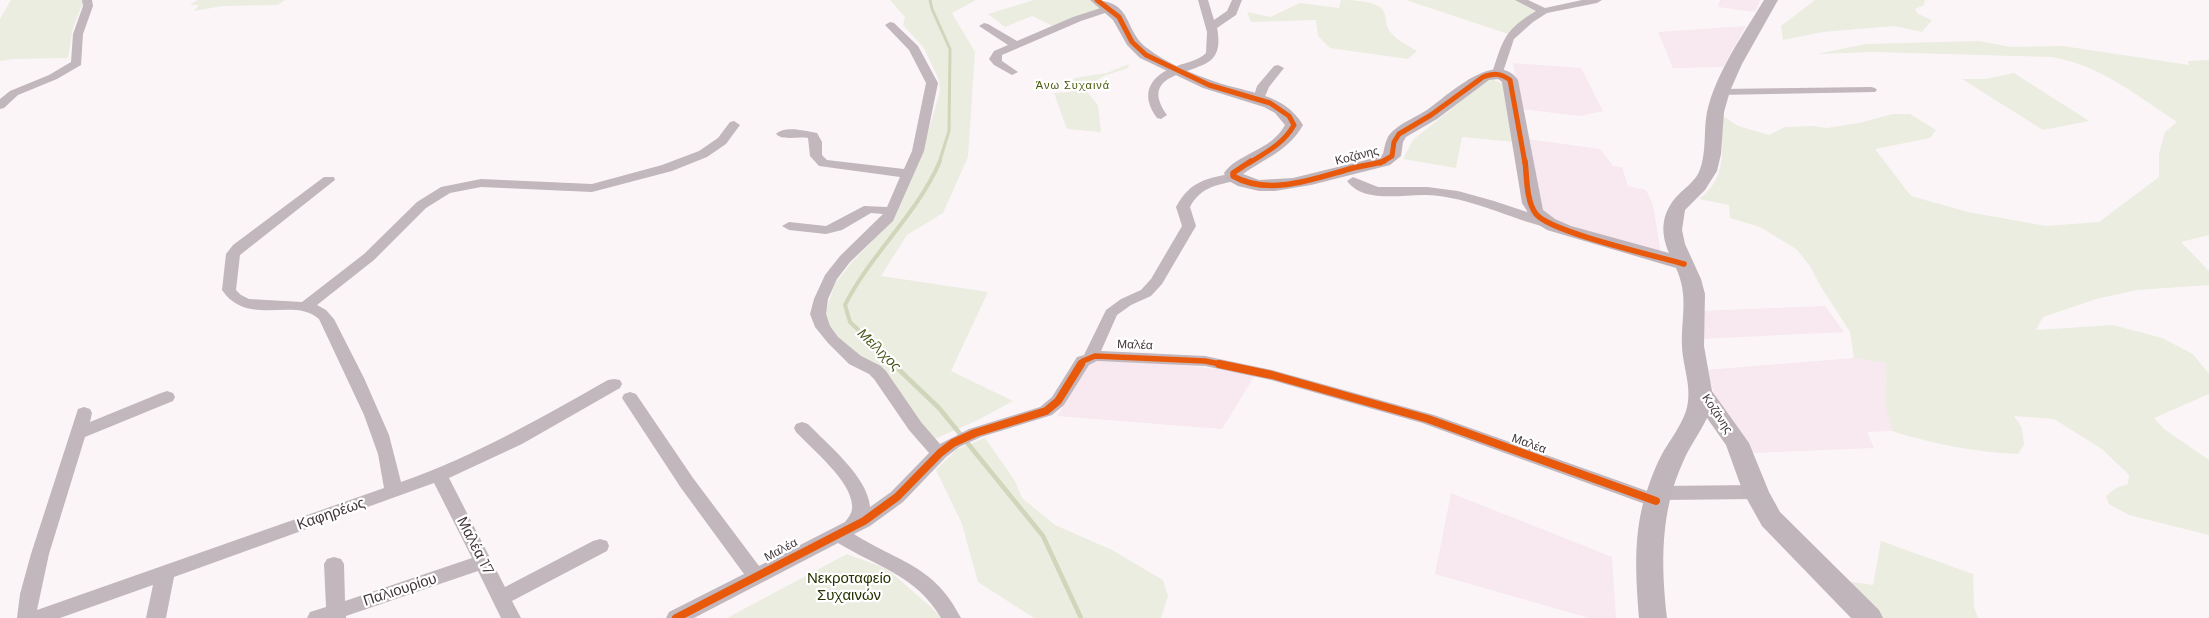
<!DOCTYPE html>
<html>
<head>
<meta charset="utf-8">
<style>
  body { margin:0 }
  canvas { display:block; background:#fbf5f8 }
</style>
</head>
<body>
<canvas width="2209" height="618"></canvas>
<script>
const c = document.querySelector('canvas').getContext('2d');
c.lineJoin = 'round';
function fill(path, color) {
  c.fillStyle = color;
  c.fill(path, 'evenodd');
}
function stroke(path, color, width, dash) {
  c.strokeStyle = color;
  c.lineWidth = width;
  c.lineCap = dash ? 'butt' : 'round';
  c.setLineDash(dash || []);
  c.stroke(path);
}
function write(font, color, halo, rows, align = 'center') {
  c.font = font + ' Montserrat,sans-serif';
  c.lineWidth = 4.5;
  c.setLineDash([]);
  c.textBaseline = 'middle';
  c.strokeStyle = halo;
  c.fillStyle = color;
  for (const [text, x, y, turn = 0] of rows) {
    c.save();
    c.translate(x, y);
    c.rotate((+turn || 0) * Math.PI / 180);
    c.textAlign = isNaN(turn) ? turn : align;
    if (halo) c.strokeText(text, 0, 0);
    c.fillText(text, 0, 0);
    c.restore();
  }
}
fill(new Path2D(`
  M1720,0H1760L1755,12L1718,7Z
  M1746,26L1723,67L1673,68L1658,32Z
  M1513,63L1581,68L1603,111L1580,116L1521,109Z
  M1527,139L1600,149L1613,166L1622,167L1628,186L1646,190L1653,205L1661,254L1551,222L1540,212Z
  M1825,306L1844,332L1701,339L1699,311Z
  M1854,358L1886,363L1885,403L1892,431L1867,432L1874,448L1752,453L1720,407L1705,370Z
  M1091,361L1181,364L1255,375L1222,429L1057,416Z
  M1451,493L1612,557L1616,618H1589L1435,574Z`), '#f8e8ef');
fill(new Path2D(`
  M11,0H84L73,28L68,58L13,59L0,61V19Z
  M197,0H285L278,5L223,6L194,11L199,5H190Z
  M890,0H976L952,13L975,52L968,157L943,213L907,235L881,276L988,292L951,371L1013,401L976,421L932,440L834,333L828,323L825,313L835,284L851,263L894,219L926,139L940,91L939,80L924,48L903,25L905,17Z
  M1034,0H1090L1103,8L1055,27L1032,16L1005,27L988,14Z
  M1341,0C1351,0 1380,1 1384,12C1387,18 1385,25 1389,30C1396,40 1407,45 1417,51L1408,59L1330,48L1318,36L1316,20L1251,22L1247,12L1270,17L1300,3L1339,8Z
  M1406,0H1516L1540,10L1508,34Z
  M1815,0H1925L1924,5L1915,9L1918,14L1932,20L1922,32L1894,26L1823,32L1783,40L1781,26Z
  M1979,41L2011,47L2063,46L2189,65L2188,61L2209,60V235L2181,242L2209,271V285L2137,290L2096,299L2043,317L2036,330L2113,325L2162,338L2193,354L2209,374V394L2154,418L2164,429L2209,460V535L2129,515L2109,504L2106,496L2116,488L2128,484L2129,475L2102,449L2054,419L2014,416L2022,428L2024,445L2018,454C1975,452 1933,444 1892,431L1885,403L1886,363L1854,358L1850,332L1821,287L1810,266L1796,249L1760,227L1730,218L1729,205L1699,199C1728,178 1722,148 1721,115L1738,126L1769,135L1785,127L1812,126L1827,128L1859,123L1893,114H1910L1936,130L1930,138L1875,149L1911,196L1968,212L2046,226L2099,222L2159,177V154L2165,132L2177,122C2137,96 2099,64 2051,57L1873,52L1817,54L1866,44Z
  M1129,64L1128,68L1104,76L1087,86L1088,93L1098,105L1101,132L1067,129L1054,93L1070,92L1074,78L1107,73Z
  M2014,73L2089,121L2043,130L1962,79H1985Z
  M1492,79L1503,84L1515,142L1462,137L1456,168L1403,159L1413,140L1487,80Z
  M985,438L1015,481L1022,498L1055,525L1112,550L1163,580L1168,596L1161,618H1034L978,582L962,524L936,470L957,449Z
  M1881,541L1973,574L1974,607L1978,618H1877L1839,580L1873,585Z
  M847,554L887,569L931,607L941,618H727Z`), '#ebede0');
stroke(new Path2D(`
  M930,0L932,9L950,49L949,131L939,163`), '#cfd6ba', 3);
stroke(new Path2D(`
  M895,365L850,322L845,305C871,253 917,215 940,161`), '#cfd6ba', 4);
stroke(new Path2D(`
  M893,364L939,408L1043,536L1081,618`), '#cfd6ba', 4.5);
fill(new Path2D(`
  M82,0H92L93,6L83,34L81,65L57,79L18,95L4,108L0,109V99L10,91L49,75L71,62L73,34L83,6Z
  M1198,0H1208L1214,20L1227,11L1232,0H1242L1236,15L1217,28C1219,38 1220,50 1213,58C1199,75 1136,71 1167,115L1161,119L1157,118C1139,94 1150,75 1177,66C1187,62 1198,61 1206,53L1207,32Z
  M1515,0H1528L1545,8L1582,0H1602L1597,3L1547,13L1533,22L1514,39L1502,75H1494L1492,73C1503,40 1504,30 1536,11Z
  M1110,5L1114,6V10L1081,21L1002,55V61L1018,72L1012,75L994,65L989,59L994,51L1008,45L979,26L984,23L988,24L1017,41L1073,17Z
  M890,22L894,23L918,46L938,83L924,151L893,221L850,262L837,279L828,299L826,314L830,326L838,337L861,356L881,366L886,371L921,422L940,444L969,429L1040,407L1052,397L1077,357L1084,355L1106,310L1121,299L1141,290L1151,279L1182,226L1176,207C1191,180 1206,179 1234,173L1240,177L1239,180C1218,185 1201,186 1190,207L1196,226L1162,284L1151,296L1131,305L1117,315L1101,351L1205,356L1272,370L1434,415L1650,492L1652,488L1658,486L1756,485L1762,487L1765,492L1762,497L1756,499L1664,500L1662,506L1656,508L1422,423L1271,380L1205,366L1097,361L1089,365L1064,405L1052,415L981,437L959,447L946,457L903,502L870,526L854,534C900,563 934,565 961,618H941C916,575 877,567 838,543L694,618H666L669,612L744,574L681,488L622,398L624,394L630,392L636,394L693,478L759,566L845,522C849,517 853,512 852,505C851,481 812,449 796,432L794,428L796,424L802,422L808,424C828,445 868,477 870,507L891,492L929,453L909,430L874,379L869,374L849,364L828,343L815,327L810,314L814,299L825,275L840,256L883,214L871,213L842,230L826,234L789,230L782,226L789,222L826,226L864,206L887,207L900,177L819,166L810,156L808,138C798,136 783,141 776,134C785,125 806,131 817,133L822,142V155L827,160L904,169L912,151L926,83L909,50L885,25Z
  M1278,65L1284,68L1269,87L1263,101H1255L1253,99L1257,86L1274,66Z
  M1871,87L1875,88L1877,90L1875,92L1720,95L1714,92L1720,89Z
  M734,121L740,125L726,144L707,157L672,171L592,192L481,187L450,193L426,208L374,260L317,305L326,310L334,319L364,378L389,435L401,482C475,456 541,418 608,380L614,379L620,380L622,384L620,388L522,444L449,478L505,587L593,541L600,539L607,541L609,546L607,551L512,601L521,618H501L478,571L346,616V618H307L310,612L326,607L324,564L327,559L334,557L341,559L344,564L345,601L472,558L434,483L174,577L166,618H146L153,585L60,618H17L20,594L31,554L78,409L84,407L90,409L92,413L90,422L161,393L167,391L173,393L175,397L173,401L85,437L49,554L37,610L384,488L378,454L364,415L319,319C294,296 248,328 222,290L226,254L233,245L324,177H334L335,180L240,255L236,290L241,295L249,299L302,302L364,254L417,202L441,187L481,179L592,184L662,165L699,151L718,138L730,122Z
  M1353,177L1378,187H1427L1458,191L1494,201L1554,221L1556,224L1549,228C1508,218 1470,197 1427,195C1403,194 1364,204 1347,181Z`), '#c2b7bc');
fill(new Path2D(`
  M1090,0C1135,0 1122,29 1147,48C1166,63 1193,74 1216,82C1248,93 1284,93 1303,125C1289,150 1266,158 1243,174L1259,180L1293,178L1378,157L1383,154C1385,145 1386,136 1394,130C1403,122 1416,117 1427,110C1447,96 1496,48 1518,80L1543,210L1555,219L1571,226L1669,253C1659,230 1662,210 1681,192C1688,186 1695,180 1699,172C1708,151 1702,126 1709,104C1720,67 1744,33 1764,0H1778L1742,64L1730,91L1724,112L1721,154L1717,171L1705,190L1685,210L1682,230L1685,244L1701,279L1705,294L1704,346L1712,391L1749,443L1769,492L1780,512L1879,610L1883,618H1851L1762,526L1743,492L1726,445L1707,418C1700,433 1689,447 1683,462C1660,512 1661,565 1667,618H1639C1636,579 1633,539 1644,500C1649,484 1654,469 1662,454C1670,440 1681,426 1686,411C1693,389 1683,368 1682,347C1681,317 1689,297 1676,268L1547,230L1533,221L1522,203L1502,82L1498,79L1489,80L1437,119L1406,137L1403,142L1401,156L1390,165L1311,185L1275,191H1259L1238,186L1227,180L1224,173C1238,153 1271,151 1285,125L1275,113L1264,107L1203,88L1140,58L1127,45L1113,20Z`), '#c1b5bc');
stroke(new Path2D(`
  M1097,0L1119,17L1132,42L1146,55L1209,85L1270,103L1289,116L1294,125C1284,143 1267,152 1249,163
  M1380,163L1392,156L1394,142L1399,134L1431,115L1483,77C1494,73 1500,73 1510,80L1525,163`), '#e8590c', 5);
stroke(new Path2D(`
  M1251,161L1233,173V176C1269,197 1316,178 1353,168C1363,165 1374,165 1384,161
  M1525,161C1527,177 1526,201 1536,214C1550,232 1656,256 1684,264
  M1080,365L1083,361L1095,356L1205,361L1225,365`), '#e8590c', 5.5);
stroke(new Path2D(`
  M1219,364L1272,375L1428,419L1656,501
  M676,618L864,521L897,497L940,453L953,443L975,433L1046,411L1058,401L1081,364`), '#e8590c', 8);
c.letterSpacing = '1px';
write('11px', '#465808', '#fff', [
  ["Άνω Συχαινά",1073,86]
]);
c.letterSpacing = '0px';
write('12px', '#41353a', '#fff', [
  ["Κοζάνης",1357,156,-14],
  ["Μαλέα",1135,345,2],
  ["Κοζάνης",1717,414,56],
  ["Μαλέα",1529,444,20],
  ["Μαλέα",781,550,-28]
]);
write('italic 14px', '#455416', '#fff', [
  ["Μείλιχος",879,350,44]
]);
write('15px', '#41353a', '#fff', [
  ["Καφηρέως",331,514,-19],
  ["Μαλέα 17",475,546,63],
  ["Παλιουρίου",400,590,-18]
]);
write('15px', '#273302', '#fff', [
  ["Νεκροταφείο",849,579],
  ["Συχαινών",849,596]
]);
</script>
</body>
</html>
